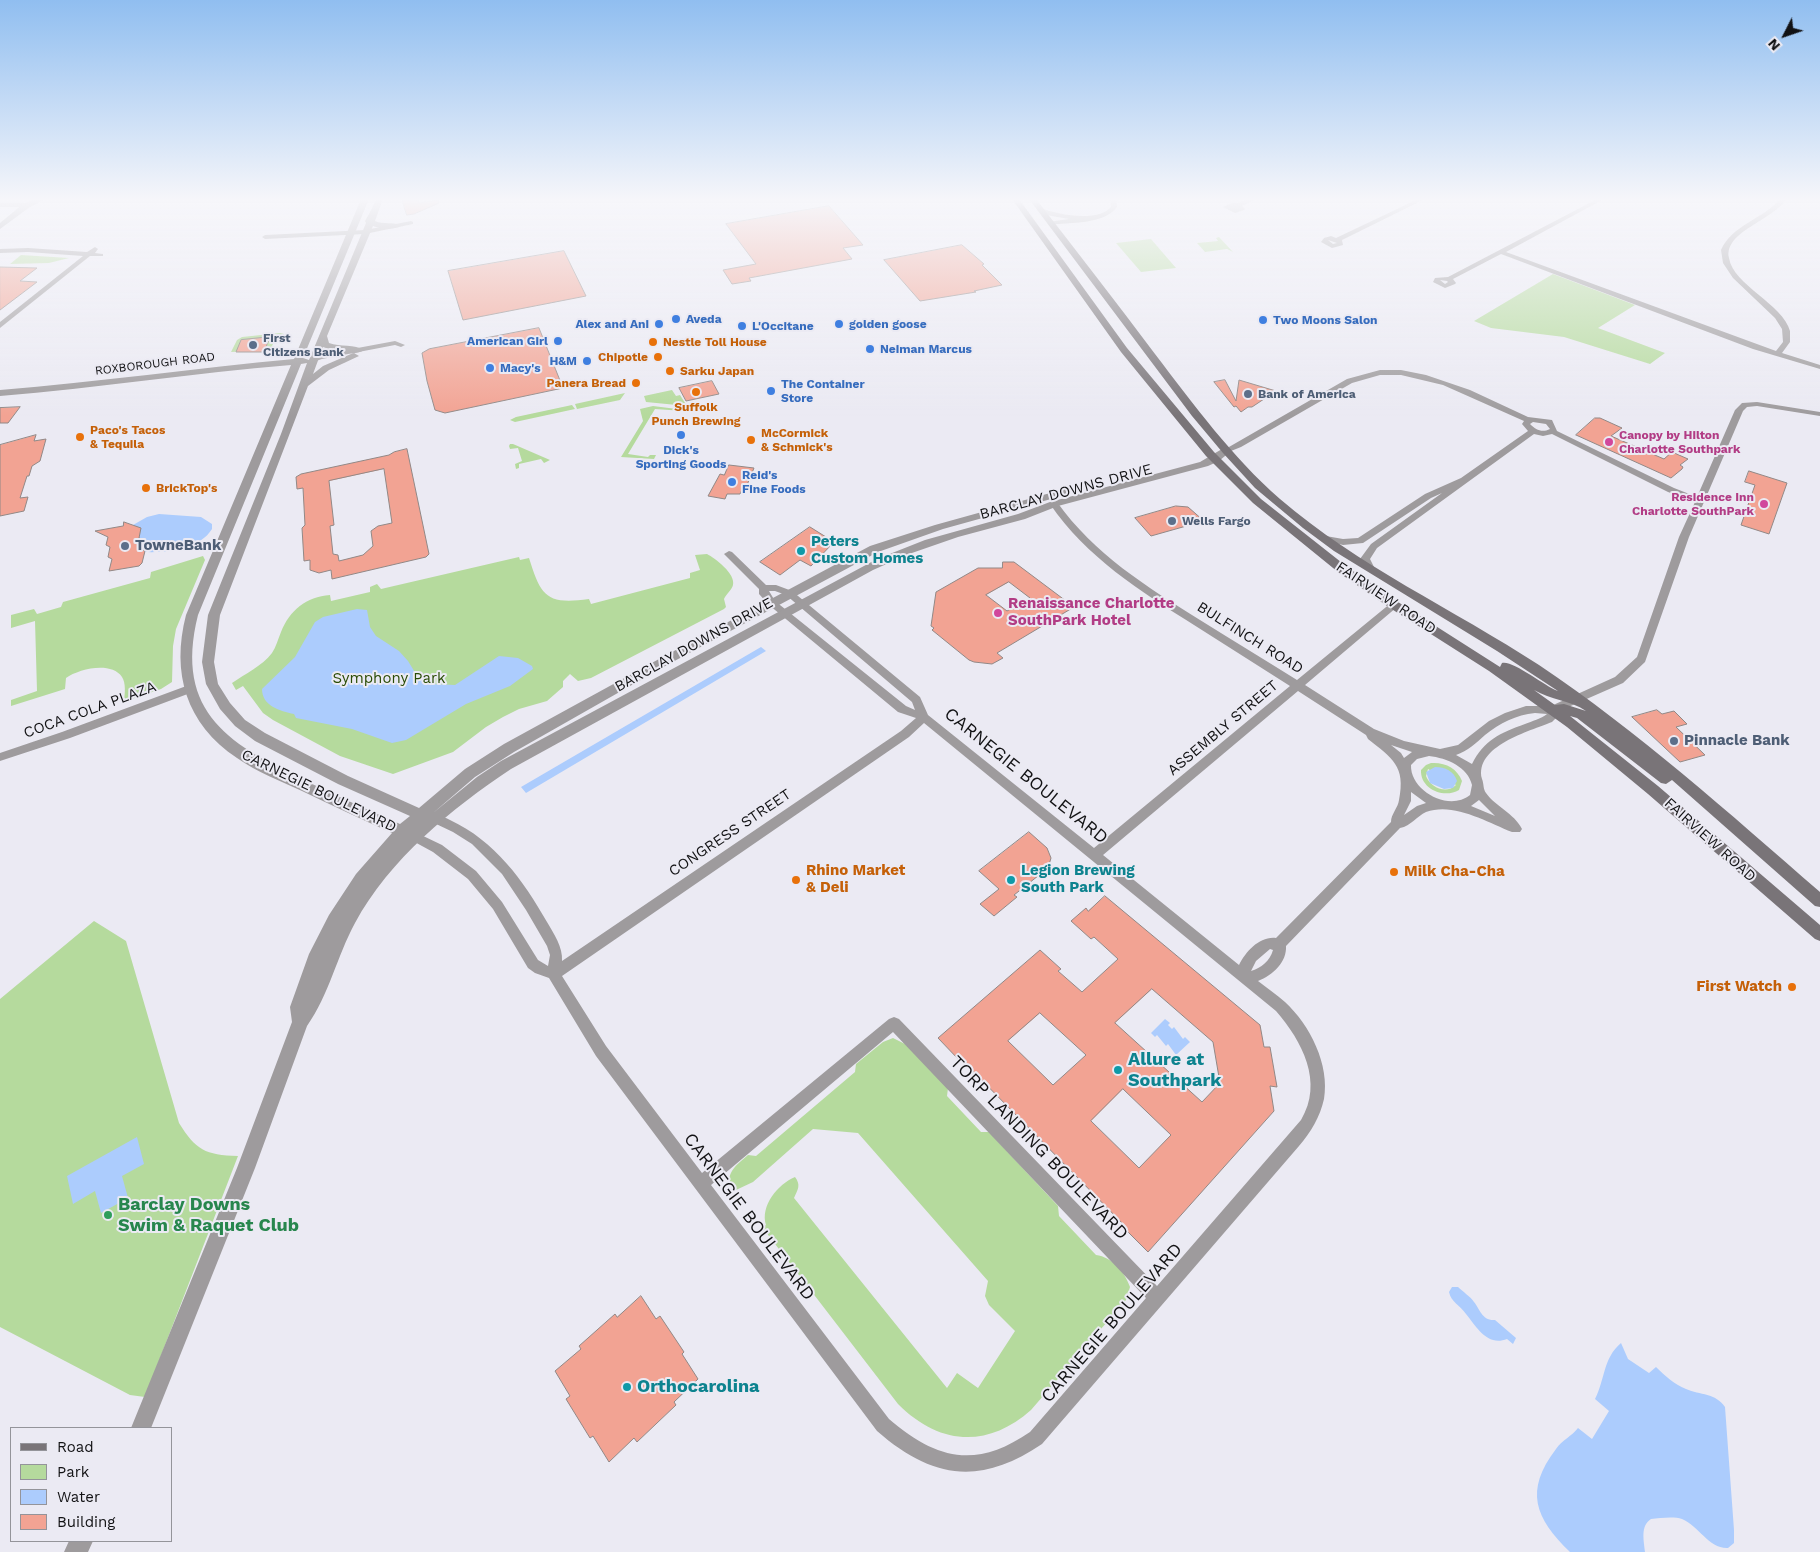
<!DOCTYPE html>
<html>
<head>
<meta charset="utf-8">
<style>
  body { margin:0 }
  #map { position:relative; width:1820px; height:1552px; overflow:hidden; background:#ebeaf3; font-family:"Work Sans",sans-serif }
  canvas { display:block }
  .legend { position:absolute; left:10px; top:1427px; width:162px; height:115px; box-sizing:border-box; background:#ebeaf3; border:1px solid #94949a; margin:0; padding:6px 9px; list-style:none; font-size:15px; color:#121214 }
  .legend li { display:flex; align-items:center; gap:10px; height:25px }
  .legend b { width:25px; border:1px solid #94949a }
  .north { position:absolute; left:1760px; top:10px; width:50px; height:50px; -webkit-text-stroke:4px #ebeaf3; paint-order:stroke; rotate:229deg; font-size:14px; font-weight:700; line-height:20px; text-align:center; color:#121214 }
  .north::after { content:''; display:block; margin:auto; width:18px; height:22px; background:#121214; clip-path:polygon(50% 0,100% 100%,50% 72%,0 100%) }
</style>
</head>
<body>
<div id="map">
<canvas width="1820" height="1552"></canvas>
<ul class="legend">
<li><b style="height:6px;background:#797478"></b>Road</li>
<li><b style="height:14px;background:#b5da9d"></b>Park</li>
<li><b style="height:14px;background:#acccfd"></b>Water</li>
<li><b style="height:14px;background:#f2a393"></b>Building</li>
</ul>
<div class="north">N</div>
</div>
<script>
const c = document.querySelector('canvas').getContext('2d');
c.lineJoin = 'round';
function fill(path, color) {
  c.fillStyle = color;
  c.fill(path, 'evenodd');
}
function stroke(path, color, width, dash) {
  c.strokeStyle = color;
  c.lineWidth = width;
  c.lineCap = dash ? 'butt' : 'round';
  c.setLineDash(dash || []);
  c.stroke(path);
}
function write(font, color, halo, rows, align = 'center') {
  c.font = font + ' "Work Sans",sans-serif';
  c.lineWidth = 4;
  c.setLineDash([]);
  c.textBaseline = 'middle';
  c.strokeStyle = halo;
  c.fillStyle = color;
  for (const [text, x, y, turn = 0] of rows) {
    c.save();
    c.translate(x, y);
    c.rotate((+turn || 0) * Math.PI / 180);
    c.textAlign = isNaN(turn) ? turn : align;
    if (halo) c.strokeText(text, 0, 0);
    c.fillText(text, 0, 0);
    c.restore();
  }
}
fill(new Path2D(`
  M1219,237L1233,252L1227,249L1205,252L1197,243L1218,241L1216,238Z
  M1151,239L1176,268L1141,272L1116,243Z
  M21,255L69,258L49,263L10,264Z
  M1553,274L1635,305L1598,328L1665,353L1650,364L1564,337L1491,328L1474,321Z
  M280,333L284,334V338H276L272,346L278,348L276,350L231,352L237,340L242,337Z
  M672,390L676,396L680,395L687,406L646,402L644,396Z
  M625,393L620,400L577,409L575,404Z
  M572,405L575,409L515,422L510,420L516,417Z
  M653,406L685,410L684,411L655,409L628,454L648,457L650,455H656L654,459L621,457L643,421L640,409Z
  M510,444H513L550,460L544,463L541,459L519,464V468L516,469L515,464L522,461L518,448L510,449L509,446Z
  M707,554C715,558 736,574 733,585C732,590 726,594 724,599L726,607L724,609L591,678L578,681L570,674L563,681V687L547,701L519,709L503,717L486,727L453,752L393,774L340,756L273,720L263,713L243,686L236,690L232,683C245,674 262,666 272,653C276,647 278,639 281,632C290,610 306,597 330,595L331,601L370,592V587L377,584L381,589L519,557L520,560L529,558C541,596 546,605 589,599L591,604L690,578V573L700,570L695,555Z
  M203,556L205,560L176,629L173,646L172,682L161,689L126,701L124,700C125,694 126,683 122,677C111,661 79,669 66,678L65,689L11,706V700L37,691L35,621L11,628V615L34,609L37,614L61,607L63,602L150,578L151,572Z
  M1431,763C1445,762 1457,768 1462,781L1459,790C1444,799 1420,789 1421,770L1426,765ZM1428,769L1456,785C1446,795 1430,787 1426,776Z
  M94,921L126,941L179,1123C196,1150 205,1155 238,1156L145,1397L130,1395L0,1327V999Z
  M893,1038L905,1044L948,1088L947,1096L981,1132H989L1058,1206L1059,1216L1096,1255C1112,1257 1125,1272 1130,1287L1126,1300L1031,1410C987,1449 939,1445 898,1404L762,1227L766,1225C760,1206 778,1184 795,1177C801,1185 798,1189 794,1198L947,1388L957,1373L978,1388L1015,1331L989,1305L985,1296L988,1281L858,1133L813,1129L753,1182L736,1190L729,1184C728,1170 739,1163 748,1155L756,1156L855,1072L856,1064L883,1042Z`), '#b5da9d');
fill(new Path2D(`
  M159,514L201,517L212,524V529C199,550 166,553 144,552L141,549L142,539L139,538L133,525L147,517Z
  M357,609L367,610L370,627L376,636L399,651L408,661L416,674L432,684L455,685L499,656L518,658L532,666L533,669L510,686L466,704L406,740L392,743L352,729L296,718L294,714C280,711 262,706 262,689L295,657L315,622L323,617Z
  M761,647L766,651L526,793L521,787Z
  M1435,767C1445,767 1454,771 1457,781L1453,788L1444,789L1430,783L1426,772Z
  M1165,1019L1170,1023L1168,1025L1172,1029L1174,1027L1183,1039L1185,1037L1190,1042L1176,1055L1168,1044L1166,1046L1157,1035L1155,1037L1151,1033Z
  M137,1137L144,1164L122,1176L128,1198L101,1213L95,1191L73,1204L67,1176Z
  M1452,1287H1458C1463,1292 1470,1296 1474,1302C1480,1309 1482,1321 1495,1320L1516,1338L1513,1344L1507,1339C1487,1347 1476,1326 1466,1314C1460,1305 1451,1302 1449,1292Z
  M1621,1343L1628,1359L1649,1373L1656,1367C1665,1376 1674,1384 1686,1389C1700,1395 1716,1393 1725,1407L1734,1530V1543L1728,1548C1709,1549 1699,1526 1682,1519C1674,1516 1660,1518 1651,1519C1640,1526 1644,1541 1645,1552H1570C1535,1518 1524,1491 1556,1449C1562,1440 1572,1436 1578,1428L1592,1439L1609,1411L1595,1399C1605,1380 1603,1358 1621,1343Z`), '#acccfd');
const building = new Path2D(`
  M402,199H418L419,203L438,200L439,203L414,214L407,215Z
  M829,206L863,245L843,248L852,259L749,278L751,281L732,284L723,270L756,264L726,224Z
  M962,245L984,264L982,265L1002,285L974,291L976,292L920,301L884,260Z
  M564,251L586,296L463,320L448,271Z
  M0,267L37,268L20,281L37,282L0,310Z
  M539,328L563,388L445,413L435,410L427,381L422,353L429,349Z
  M270,337L264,352H236L241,340Z
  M1225,380L1236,401L1239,380L1276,391L1252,407H1248L1241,412L1236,406L1234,407L1214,382Z
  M712,381L719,394L686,401L679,388Z
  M20,407L8,423H0V408Z
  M1595,418H1600L1622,428L1611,436L1664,459L1672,452L1688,459L1680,465L1683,467L1682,469L1671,478L1576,435Z
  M36,435L34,441L46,439L40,461L32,466L29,476H27L20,498L28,497L24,511L0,516V445Z
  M407,449L429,554L426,557L332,579L331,570L319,573L310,570V560L304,561L302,528L305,525L303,488L297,489L296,477L301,474L389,455L394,452ZM384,469L392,523L378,526L371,531L373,546L363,555L339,561L338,555L333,554L330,526L334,525L329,481Z
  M729,465L754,468L747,485H744L740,494H727L725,499L708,496L720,474L724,475Z
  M1749,471L1787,483L1769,534L1741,525L1755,485L1745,482Z
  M1176,506L1188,507L1204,521L1151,536L1135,518Z
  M124,522L141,528L139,538L142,539L141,549L145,551L142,563L139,566L109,571L112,559L108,557L110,547L106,545L108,537L95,531L123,526Z
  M810,527L834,542L811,566L800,560L780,575L760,562Z
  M1003,562H1014L1074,607L997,653L1003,658L992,664L974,662L969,660L932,630L934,628L931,626L936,592L978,568H1002ZM1009,582L1030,598L1007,611L986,595Z
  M1657,710L1662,714L1674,711L1687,724L1676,727L1705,755L1680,762L1632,717Z
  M1029,832L1047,848L1051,858L1048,868L1014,895L1017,897L994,916L980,904L999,889L979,871Z
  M1105,896L1260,1025L1264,1047H1270L1277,1087L1270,1086L1274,1111L1148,1252L1125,1229L1126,1227L961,1059L960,1061L938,1038L1040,950L1061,969L1058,971L1082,992L1118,959L1094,937L1091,939L1071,921L1086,908L1088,911ZM1152,989L1213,1042L1220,1083L1202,1102L1115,1023ZM1040,1013L1086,1055L1053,1085L1008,1041ZM1123,1089L1171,1135L1139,1168L1091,1121Z
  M641,1296L656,1319L660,1316L684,1352L682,1354L698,1379L674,1402L676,1405L637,1442L634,1438L609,1462L593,1436L590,1438L566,1399L570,1396L555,1371L581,1349L579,1346L615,1314L617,1317Z`);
fill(building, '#f2a393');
stroke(building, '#918886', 1);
fill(new Path2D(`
  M1110,199H1116L1117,207C1104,225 1070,222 1050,225L1047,223L1048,222L1069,219L1046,215L1037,210L1040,208C1057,214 1097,223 1111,207Z
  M1249,199H1257L1242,206L1245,209L1244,210L1235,213L1223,207L1232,203H1237Z
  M1418,199H1425L1342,240L1343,245L1332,248L1321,242L1324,238L1331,236L1336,238ZM1328,240L1337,243L1333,244Z
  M1597,199H1604L1506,252L1776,351L1783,342L1782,329L1775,318L1733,278L1723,263L1721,250C1732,225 1763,219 1780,199H1786C1773,221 1724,231 1729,258C1733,285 1783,304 1790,331C1790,334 1790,338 1790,342L1782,353L1820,365V369L1753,349L1501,254L1453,279L1456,283L1455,284L1445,288L1433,282L1435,278L1448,277ZM1440,280L1447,281L1448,282L1445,284Z
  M0,203H27L30,205L27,207H0Z
  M411,221L413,222V224L365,234L265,239L262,237L265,235L365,230Z
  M95,247L98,249L95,253L103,254V256H90L0,328V322L83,256L28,252L0,253V249L28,248L87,252Z
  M395,341L405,345L401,347L395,345L322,359L313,362L309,360L320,355Z
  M1380,370H1401L1426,375L1470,390L1528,417L1552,420L1557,431L1674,488L1697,497L1735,410L1742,403L1757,402L1820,412V416L1757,406L1747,407L1743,411L1689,537L1645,662L1623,683L1557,712L1556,718L1552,722C1530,731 1474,746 1482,779C1484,784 1483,789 1486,793C1496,807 1514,813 1522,829L1520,832H1512C1486,822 1454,802 1426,812C1417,816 1411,826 1400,828L1286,946C1287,962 1273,975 1258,981C1267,988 1277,995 1285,1002C1310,1025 1330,1065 1324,1099C1320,1117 1311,1132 1299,1146L1042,1444C980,1486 932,1479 877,1431L596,1056L549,978L535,973L528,968L493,909L468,879L433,852L411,840L409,837L411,834L415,832L419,834L442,845L476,871L502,902L538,960L548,966L550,955L547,946L526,910L502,874L472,844L453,832L432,822L430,819L432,816C438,814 444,817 450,820C495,841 523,880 547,922C554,934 563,947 562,961L901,731L916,718L898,712L769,605L759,594V589L724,554L729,551L732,552L766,585H776L792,591L920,697L928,715L1094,848L1290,686C1258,666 1226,645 1194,625C1140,591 1086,557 1050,504L1054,501L1057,502C1094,554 1147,587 1200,620C1232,640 1265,660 1297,680L1391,603H1397L1399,605L1397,607L1305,685L1374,729L1404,741L1440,749L1458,745L1489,721L1505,713L1526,706H1551L1615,677L1637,657L1679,537L1695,502L1668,492L1552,434L1543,436L1534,434L1377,548L1370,559L1374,567L1369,570L1366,569L1360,559L1371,544L1442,493L1431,498L1363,543L1343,545L1320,539V535L1343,539L1358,538L1425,494L1461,478L1528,431L1522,424L1524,421L1443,385L1401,375H1380L1352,383L1241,447L1226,453L1222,451L1347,379ZM1533,422L1546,424L1550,429C1542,433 1536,430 1530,424ZM769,591H775L786,595L912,702L915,710L906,706L775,601ZM1298,691L1366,735L1368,739C1392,758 1406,766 1399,800C1398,808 1391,814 1391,822L1276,938C1260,936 1246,951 1239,965L1103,855ZM1535,713L1547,714C1541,719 1532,721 1525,724C1500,733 1484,740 1472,764L1456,755C1468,751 1476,743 1485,735C1500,723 1516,715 1535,713ZM924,723L1276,1011C1302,1041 1324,1082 1301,1120L1157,1286L899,1019L894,1017L889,1019L702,1173L606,1046L562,976L909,737ZM1391,745L1412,752L1404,758L1401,753ZM1429,756C1447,758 1468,767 1472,785L1470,795C1449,812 1410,791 1411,765L1417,759ZM1411,792L1426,803L1417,806L1404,815L1411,801ZM1479,800L1495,816L1471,806ZM1270,949L1273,950C1270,961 1261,968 1251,971L1256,961ZM893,1032L1146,1298L1030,1432C976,1469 937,1460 889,1419L711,1185Z
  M189,685L194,689L193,692L70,738L0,761V753L62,732Z`), '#9e9b9d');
fill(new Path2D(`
  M36,199H46L30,207L0,229V223L24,203Z
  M361,199H369L303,358L309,360L366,223L365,221L377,199H383L375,221C383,225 394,221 401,226C394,230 380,229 373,226L327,336L329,343C340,347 355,344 364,350C354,357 334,351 323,347L313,374L323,366L351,354L354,353L359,356L329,370L308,386L220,615L214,662L218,684L230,703L245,720L265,733L348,776L419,808L465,769L504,744L659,659L870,546L935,525L1061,490L1065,489L1070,492L1069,494L943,529L878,552L667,665L514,752L475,777L433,813L477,777L501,761L877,559L925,540L1018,514L1050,502L1200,462L1222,449H1230L1231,451L1219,461L1208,466L1058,506L1025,519L958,537L909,554L873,570L511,769C452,808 389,860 355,923C337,956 329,995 307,1026L255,1168L151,1428H131L237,1168L292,1022L290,1007L309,954L329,915L356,874L392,833C361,819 331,805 302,791C280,781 257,772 237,758C186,724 171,673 186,615L291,365C194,373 97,388 0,396V390C98,382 196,368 294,359ZM307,363L281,434L208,615L202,662L206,684L220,709L235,726L255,741L338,784L410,816L400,824C370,811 340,797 310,783C232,746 173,714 198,615L301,364Z
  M69,1541H93L88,1552H64Z`), '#9e9b9d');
fill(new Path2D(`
  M1012,199H1019L1127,348L1214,452L1261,499L1346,566L1398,602L1500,667L1502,663C1513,660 1544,686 1558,691L1497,651L1334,551L1303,528L1255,488L1223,453L1192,416L1029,199H1036C1076,250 1116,302 1155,354C1194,405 1232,457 1280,499C1358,566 1453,609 1539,665C1639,732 1729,813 1820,892V907L1815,906L1672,780L1666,784L1661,783L1577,718L1570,716L1658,786L1820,925V941L1815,939L1648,794L1567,727L1489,671L1390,608L1338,572L1253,503L1206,456L1121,352ZM1534,690C1551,700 1570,700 1586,711L1564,704L1555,705Z`), '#797478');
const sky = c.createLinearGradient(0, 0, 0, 416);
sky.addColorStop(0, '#90bef0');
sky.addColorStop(0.48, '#f6f6fa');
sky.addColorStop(1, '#f6f6fa00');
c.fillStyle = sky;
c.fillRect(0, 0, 1820, 416);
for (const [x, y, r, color] of [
  [676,319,5,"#3f7fe0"],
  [1263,320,5,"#3f7fe0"],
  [659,324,5,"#3f7fe0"],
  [839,324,5,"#3f7fe0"],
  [742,326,5,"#3f7fe0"],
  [558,341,5,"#3f7fe0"],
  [653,342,5,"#e8710a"],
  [253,345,5,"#5c6f8a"],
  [870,349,5,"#3f7fe0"],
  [658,357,5,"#e8710a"],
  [587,361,5,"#3f7fe0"],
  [490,368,5,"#3f7fe0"],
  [670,371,5,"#e8710a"],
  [636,383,5,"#e8710a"],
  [771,391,5,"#3f7fe0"],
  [696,392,5,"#e8710a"],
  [1248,394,5,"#5c6f8a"],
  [681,435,5,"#3f7fe0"],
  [80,437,5,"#e8710a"],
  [751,440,5,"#e8710a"],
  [1609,442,5,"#d1479c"],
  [732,482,5,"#3f7fe0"],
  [146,488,5,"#e8710a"],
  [1764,504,5,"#d1479c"],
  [1172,521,5,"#5c6f8a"],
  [125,546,5,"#5c6f8a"],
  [801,551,5,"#0f9aa8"],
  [998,613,5,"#d1479c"],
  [1674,741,5,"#5c6f8a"],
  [1394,872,5,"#e8710a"],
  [796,880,5,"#e8710a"],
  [1011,880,5,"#0f9aa8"],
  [1792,987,5,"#e8710a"],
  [1118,1070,5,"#0f9aa8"],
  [108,1215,5,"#2e9e5b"],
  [627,1387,5,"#0f9aa8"]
]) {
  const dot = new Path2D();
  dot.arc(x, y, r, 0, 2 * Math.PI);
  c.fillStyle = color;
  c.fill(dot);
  stroke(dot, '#ebeaf3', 2);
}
write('bold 12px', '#366cbe', '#ebeaf3', [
  ["Aveda",686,319],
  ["Two Moons Salon",1273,320],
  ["Alex and Ani",649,324,"right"],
  ["golden goose",849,324],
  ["L'Occitane",752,326],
  ["American Girl",548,341,"right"],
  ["Neiman Marcus",880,349],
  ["H&M",577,361,"right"],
  ["Macy's",500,368],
  ["The Container",781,384],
  ["Store",781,398],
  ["Dick's",681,450,"center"],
  ["Sporting Goods",681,464,"center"],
  ["Reid's",742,475],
  ["Fine Foods",742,489]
], 'left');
write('bold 12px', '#4e5e75', '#ebeaf3', [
  ["First",263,338],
  ["Citizens Bank",263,352],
  ["Bank of America",1258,394],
  ["Wells Fargo",1182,521]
], 'left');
write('bold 12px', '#c56008', '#ebeaf3', [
  ["Nestle Toll House",663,342],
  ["Chipotle",648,357,"right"],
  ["Sarku Japan",680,371],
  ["Panera Bread",626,383,"right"],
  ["Suffolk",696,407,"center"],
  ["Punch Brewing",696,421,"center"],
  ["Paco's Tacos",90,430],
  ["& Tequila",90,444],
  ["McCormick",761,433],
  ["& Schmick's",761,447],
  ["BrickTop's",156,488]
], 'left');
write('12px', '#121214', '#ebeaf3', [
  ["ROXBOROUGH ROAD",155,364,-7]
]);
write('bold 12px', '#b23c85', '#ebeaf3', [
  ["Canopy by Hilton",1619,435],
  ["Charlotte Southpark",1619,449],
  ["Residence Inn",1754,497,"right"],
  ["Charlotte SouthPark",1754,511,"right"]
], 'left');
write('15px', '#121214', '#ebeaf3', [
  ["BARCLAY DOWNS DRIVE",1066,492,-15],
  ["FAIRVIEW ROAD",1386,598,34],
  ["BULFINCH ROAD",1250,638,32],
  ["BARCLAY DOWNS DRIVE",694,645,-29],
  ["COCA COLA PLAZA",90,710,-20],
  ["ASSEMBLY STREET",1223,728,-40],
  ["CARNEGIE BOULEVARD",319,791,26],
  ["CONGRESS STREET",730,833,-34],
  ["FAIRVIEW ROAD",1710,840,42]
]);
write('bold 15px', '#0d838f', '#ebeaf3', [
  ["Peters",811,542],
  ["Custom Homes",811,559],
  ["Legion Brewing",1021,871],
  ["South Park",1021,888]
], 'left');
write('bold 15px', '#4e5e75', '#ebeaf3', [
  ["TowneBank",135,546],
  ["Pinnacle Bank",1684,741]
], 'left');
write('bold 15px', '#b23c85', '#ebeaf3', [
  ["Renaissance Charlotte",1008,604],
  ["SouthPark Hotel",1008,621]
], 'left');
write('15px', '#2a4c06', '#ebeaf3', [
  ["Symphony Park",389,679]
]);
write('bold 15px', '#c56008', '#ebeaf3', [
  ["Rhino Market",806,871],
  ["& Deli",806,888],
  ["Milk Cha-Cha",1404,872],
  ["First Watch",1782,987,"right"]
], 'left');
write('18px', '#121214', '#ebeaf3', [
  ["CARNEGIE BOULEVARD",1026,776,39],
  ["TORP LANDING BOULEVARD",1039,1148,46],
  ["CARNEGIE BOULEVARD",749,1217,53],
  ["CARNEGIE BOULEVARD",1112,1323,-49]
]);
write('bold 18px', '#0d838f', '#ebeaf3', [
  ["Allure at",1128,1060],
  ["Southpark",1128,1081],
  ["Orthocarolina",637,1387]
], 'left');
write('bold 18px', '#27864d', '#ebeaf3', [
  ["Barclay Downs",118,1205],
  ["Swim & Raquet Club",118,1226]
], 'left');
</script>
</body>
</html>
